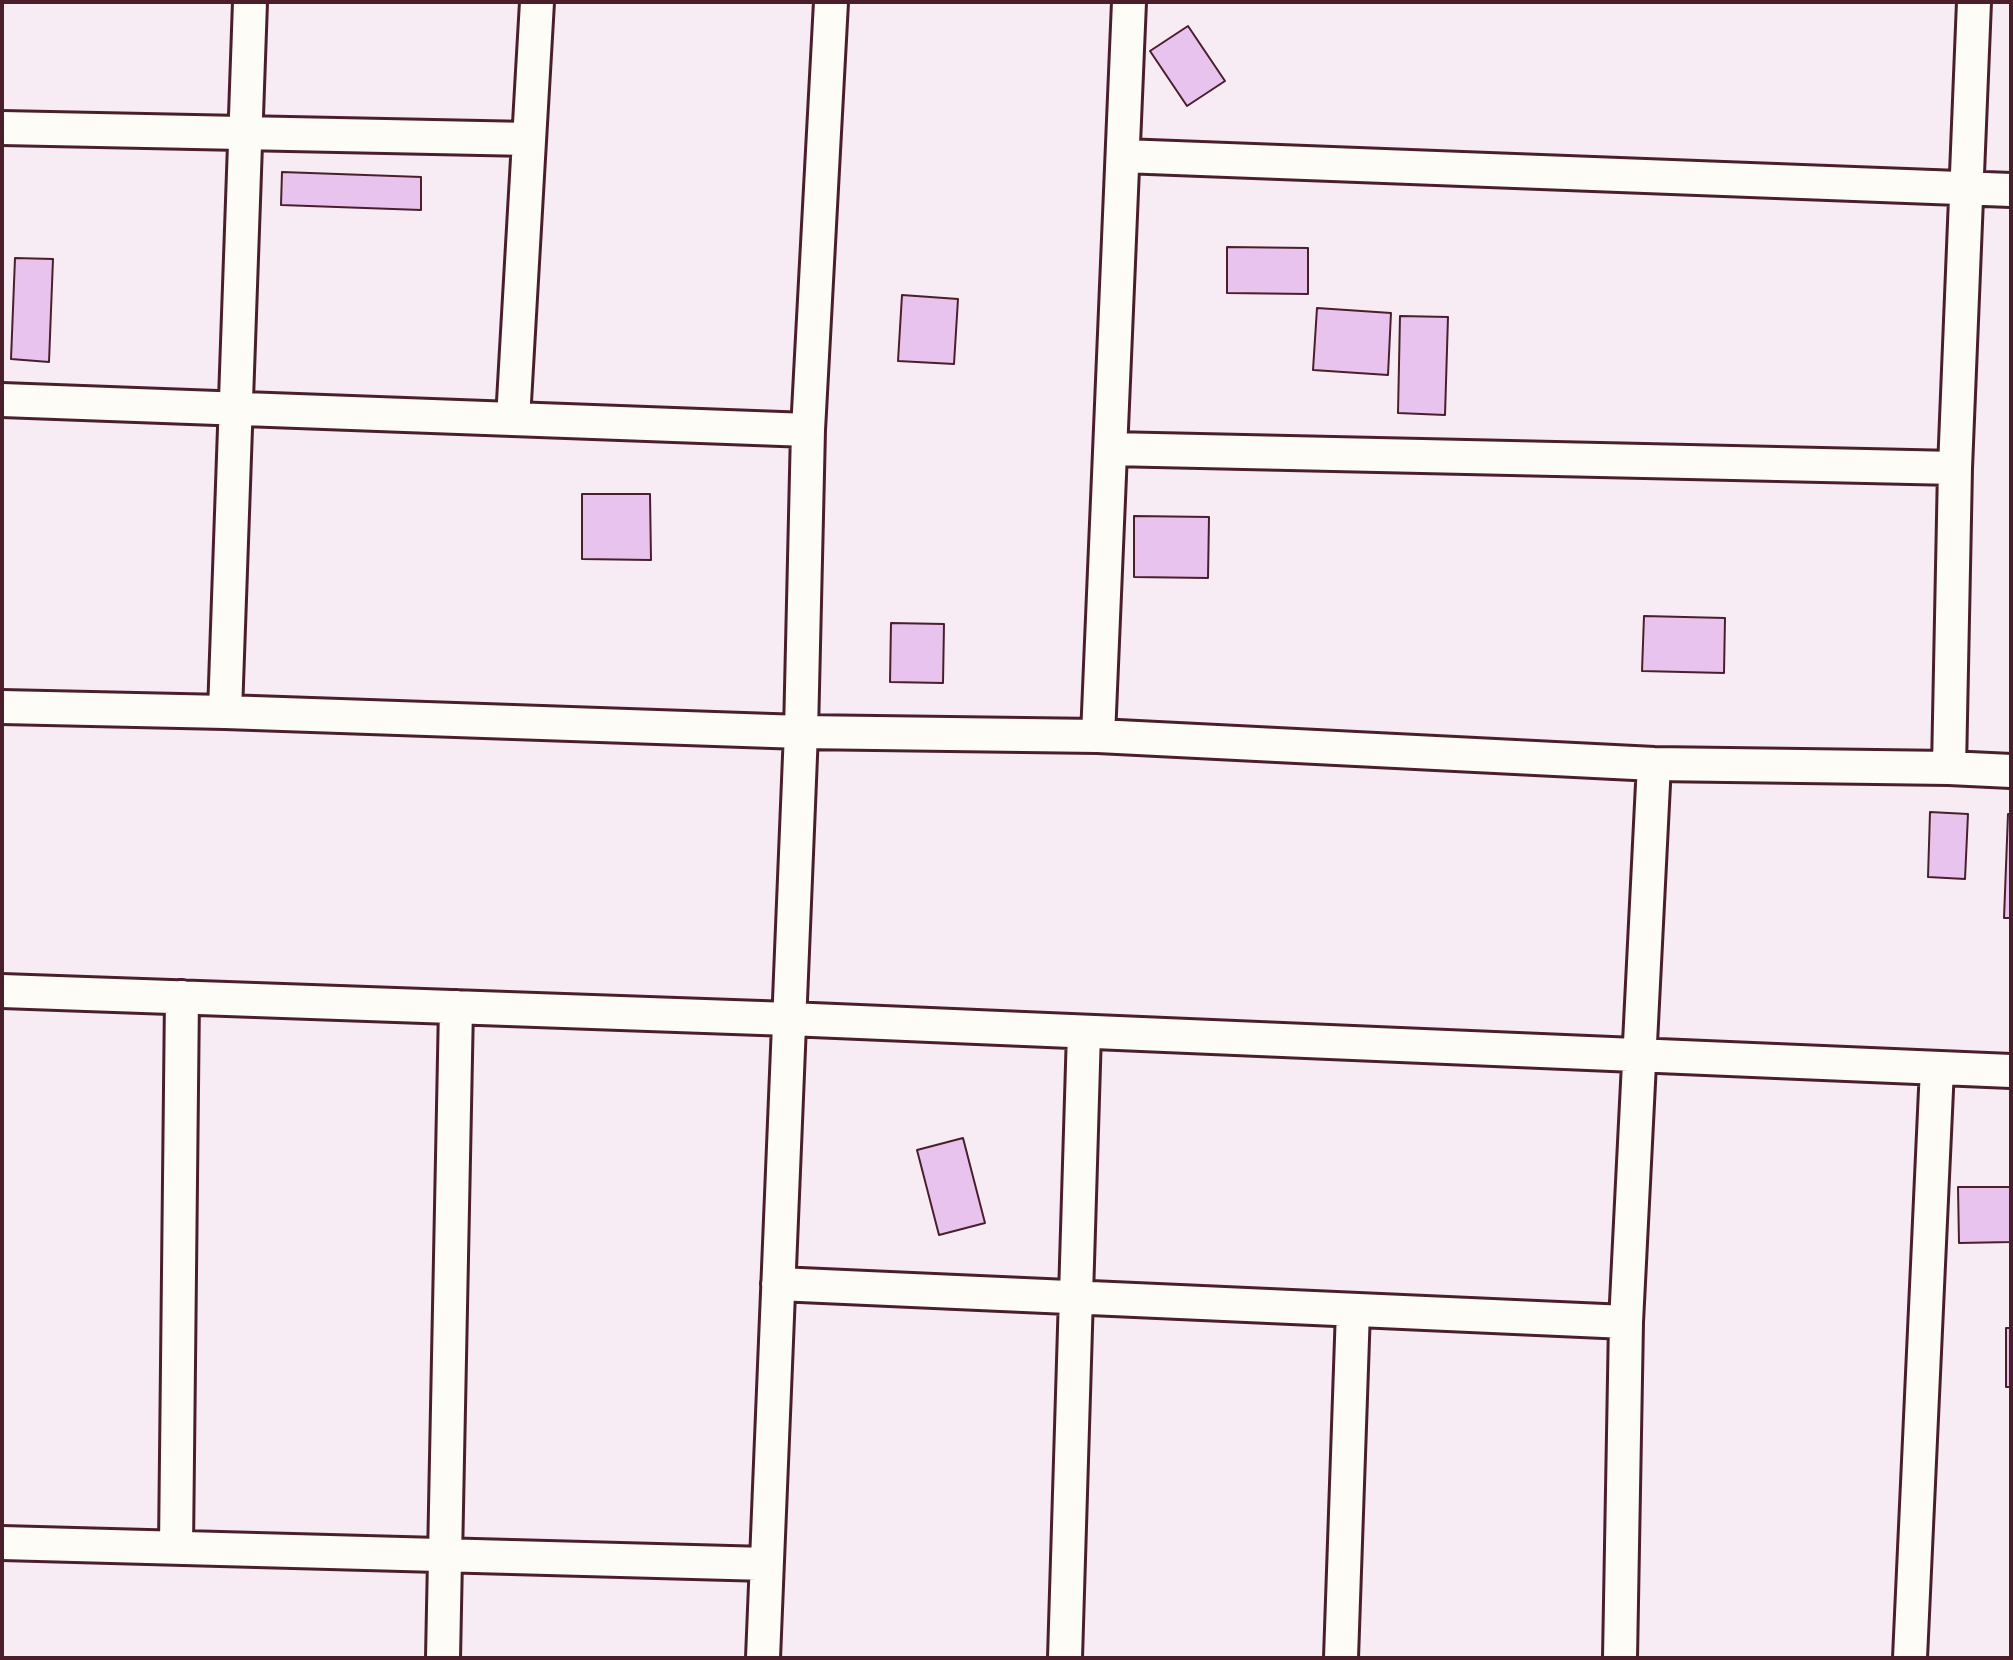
<!DOCTYPE html>
<html>
<head>
<meta charset="utf-8">
<style>
  body { margin:0 }
  #map { position:relative; width:2013px; height:1660px; overflow:hidden; background:#f7ebf4; font-family:Caveat,sans-serif }
  canvas { display:block }
  .frame { position:absolute; inset:0; border:4px solid #4a1f2b; pointer-events:none }
</style>
</head>
<body>
<div id="map">
<canvas width="2013" height="1660"></canvas>
<div class="frame"></div>
</div>
<script>
const c = document.querySelector('canvas').getContext('2d');
c.lineJoin = 'round';
function fill(path, color) {
  c.fillStyle = color;
  c.fill(path, 'evenodd');
}
function stroke(path, color, width, dash) {
  c.strokeStyle = color;
  c.lineWidth = width;
  c.lineCap = dash ? 'butt' : 'round';
  c.setLineDash(dash || []);
  c.stroke(path);
}
const building = new Path2D(`
  M1188,26L1225,81L1187,106L1150,51Z
  M282,172L421,177V210L281,205Z
  M1227,247L1308,248V294L1227,293Z
  M15,258L53,259L49,362L11,359Z
  M902,295L958,299L954,364L898,361Z
  M1317,308L1391,313L1388,375L1313,370Z
  M1400,316L1448,317L1445,415L1398,413Z
  M582,494H650L651,560L582,559Z
  M1134,516L1209,517L1208,578L1134,577Z
  M1644,616L1725,618L1724,673L1642,671Z
  M891,623L944,624L943,683L890,682Z
  M1930,812L1968,814L1965,879L1928,877Z
  M2008,814H2011V918H2004Z
  M963,1138L985,1223L939,1235L917,1150Z
  M1958,1187H2011V1242L1959,1243Z
  M2006,1328H2011V1387H2006Z`);
fill(building, '#e8c3ed');
stroke(building, '#4a1f2b', 2);
const minor = new Path2D(`
  M2,128L529,139
  M1123,156L2011,190
  M2,400L808,430
  M513,419L537,2
  M1111,449L1955,468
  M2,707L225,712L801,732L1098,736L1654,764L1949,768L2011,771
  M225,712L250,2
  M1098,736L1129,2
  M1949,768L1955,468L1974,2
  M2,991L789,1019L2011,1071
  M778,1284L1626,1322
  M2,1543L766,1564
  M176,1547L182,997
  M443,1658L456,1007
  M763,1658L801,732L808,430L831,2
  M1065,1658L1084,1032
  M1341,1658L1353,1310
  M1620,1658L1626,1322L1654,764
  M1910,1658L1937,1068`);
stroke(minor, '#4a1f2b', 38);
stroke(minor, '#fdfcf7', 32);
</script>
</body>
</html>
